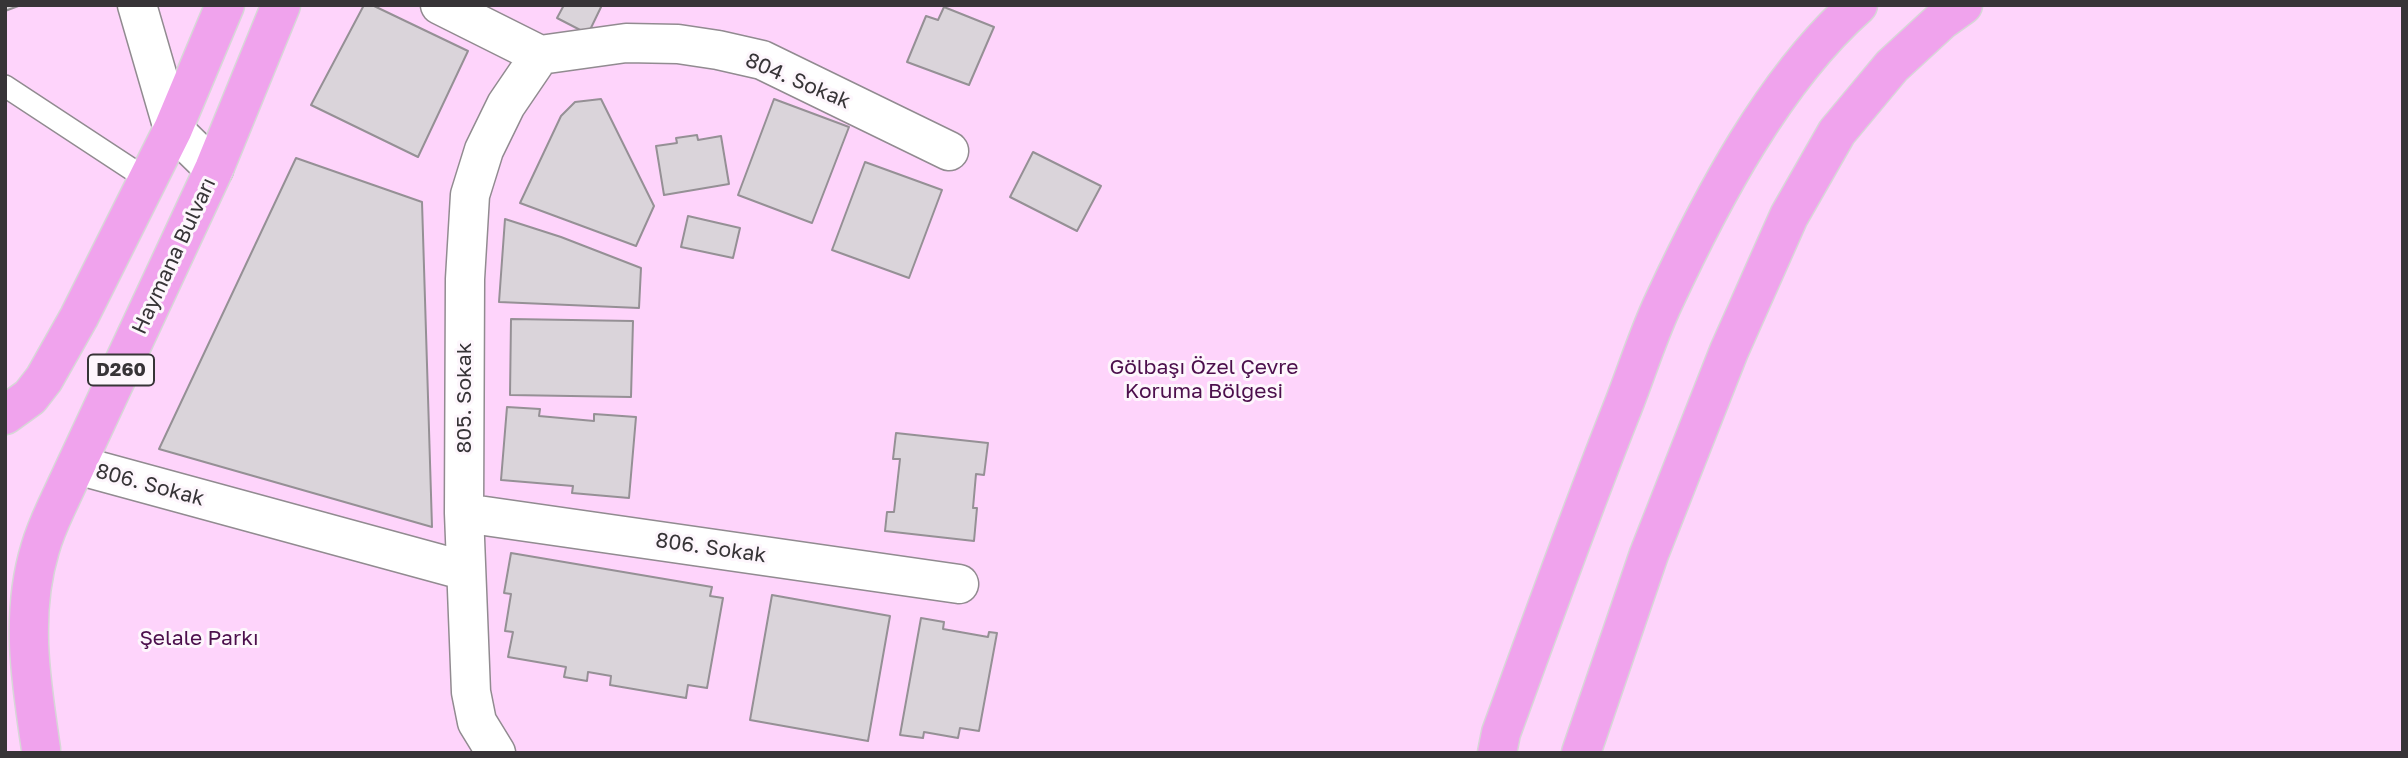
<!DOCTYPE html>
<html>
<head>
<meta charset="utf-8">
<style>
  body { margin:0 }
  #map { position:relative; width:2408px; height:758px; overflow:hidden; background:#fdf6fc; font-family:"Golos Text",sans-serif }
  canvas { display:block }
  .frame { position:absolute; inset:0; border:7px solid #373437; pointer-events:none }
</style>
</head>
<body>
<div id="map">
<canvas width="2408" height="758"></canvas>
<div class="frame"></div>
</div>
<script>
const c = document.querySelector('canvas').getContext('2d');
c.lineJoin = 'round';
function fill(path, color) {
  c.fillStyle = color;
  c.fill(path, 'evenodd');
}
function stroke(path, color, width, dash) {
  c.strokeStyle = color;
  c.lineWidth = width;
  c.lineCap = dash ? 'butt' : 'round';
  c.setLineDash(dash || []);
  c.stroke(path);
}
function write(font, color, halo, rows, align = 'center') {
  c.font = font + ' "Golos Text",sans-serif';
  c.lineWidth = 6;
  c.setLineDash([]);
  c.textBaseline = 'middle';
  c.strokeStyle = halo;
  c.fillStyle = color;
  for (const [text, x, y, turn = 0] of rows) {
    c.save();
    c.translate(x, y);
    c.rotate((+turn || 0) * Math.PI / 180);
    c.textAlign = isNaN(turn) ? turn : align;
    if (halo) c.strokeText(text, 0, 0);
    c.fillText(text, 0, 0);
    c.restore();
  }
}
fill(new Path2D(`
  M5,5H2403V753H5Z`), '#fed4fb');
const building = new Path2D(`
  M5,5H21L5,11Z
  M364,5H372L468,51L418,157L311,105Z
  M564,5H602L588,34L557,18Z
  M944,7L994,27L969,85L907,62L926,16L938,20Z
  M601,99L654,206L636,246L520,203L561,116L575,102Z
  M774,99L849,127L812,223L738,195Z
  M697,135L698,140L721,136L729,184L664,195L656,146L677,143L676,138Z
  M1033,152L1101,186L1077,231L1010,197Z
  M296,158L422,202L432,527L159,449Z
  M865,162L942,190L909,278L832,250Z
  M688,216L740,228L733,258L681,247Z
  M505,219L561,237L641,268L639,308L499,302Z
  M511,319L633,321L631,397L510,395Z
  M507,407L540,409L539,416L594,421V414L636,417L629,498L572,493L573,486L501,480Z
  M896,433L988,443L984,475L976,474L973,508H977L974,541L885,531L887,512H894L900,459H893Z
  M511,553L712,587L710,596L723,598L707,688L688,685L686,698L610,685L611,676L588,672L587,681L564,677L566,667L508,657L513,632L505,631L511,594L504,593Z
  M772,595L890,616L868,741L750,720Z
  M921,618L944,622L943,629L988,637L989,632L997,633L979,731L960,728L958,738L924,732L923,738L900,735Z`);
fill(building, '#dad4da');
stroke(building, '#959095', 2);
const lane = new Path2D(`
  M5,86L148,180`);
const street = new Path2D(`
  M440,5L540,55L626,43L678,44L718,50L762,60L949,151
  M77,465L466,571
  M464,513L959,584
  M496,753L477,722L471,692L464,513L465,279L470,195L484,150L506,105L540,55`);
const secondary = new Path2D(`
  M137,5L173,129L214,169`);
const highway = new Path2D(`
  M5,415L30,397L44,379L79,317L173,129L225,5
  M41,749C31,682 20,615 40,549C44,535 50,521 56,508L214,169L281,5
  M1497,753L1501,733C1540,626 1578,520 1620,414C1635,377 1647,337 1664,301C1711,200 1774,79 1858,5
  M1581,753L1649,554L1729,351L1789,216L1837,132L1892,66L1942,20L1963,5`);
stroke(lane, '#918b90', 24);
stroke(street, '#918b90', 41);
stroke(secondary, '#918b90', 41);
stroke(highway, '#d7d6d7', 41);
stroke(lane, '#fff', 21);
stroke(street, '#fff', 38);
stroke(secondary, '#fff', 38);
stroke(highway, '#f0a3ed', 38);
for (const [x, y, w] of [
  [121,370,66]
]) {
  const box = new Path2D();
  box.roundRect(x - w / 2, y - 15.5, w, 31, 5);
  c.fillStyle = '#fdf6fc';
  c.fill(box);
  stroke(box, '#373437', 2);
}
write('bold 19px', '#373437', null, [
  ["D260",121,370]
]);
write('21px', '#373437', '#fdf6fc', [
  ["804. Sokak",798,81,23],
  ["Haymana Bulvarı",174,256,-65],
  ["805. Sokak",464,398,-90],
  ["806. Sokak",150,485,15],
  ["806. Sokak",711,548,8]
]);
write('21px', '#4c0f4c', '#fdf6fc', [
  ["Gölbaşı Özel Çevre",1204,367],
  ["Koruma Bölgesi",1204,391],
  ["Şelale Parkı",199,638]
]);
</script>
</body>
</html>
